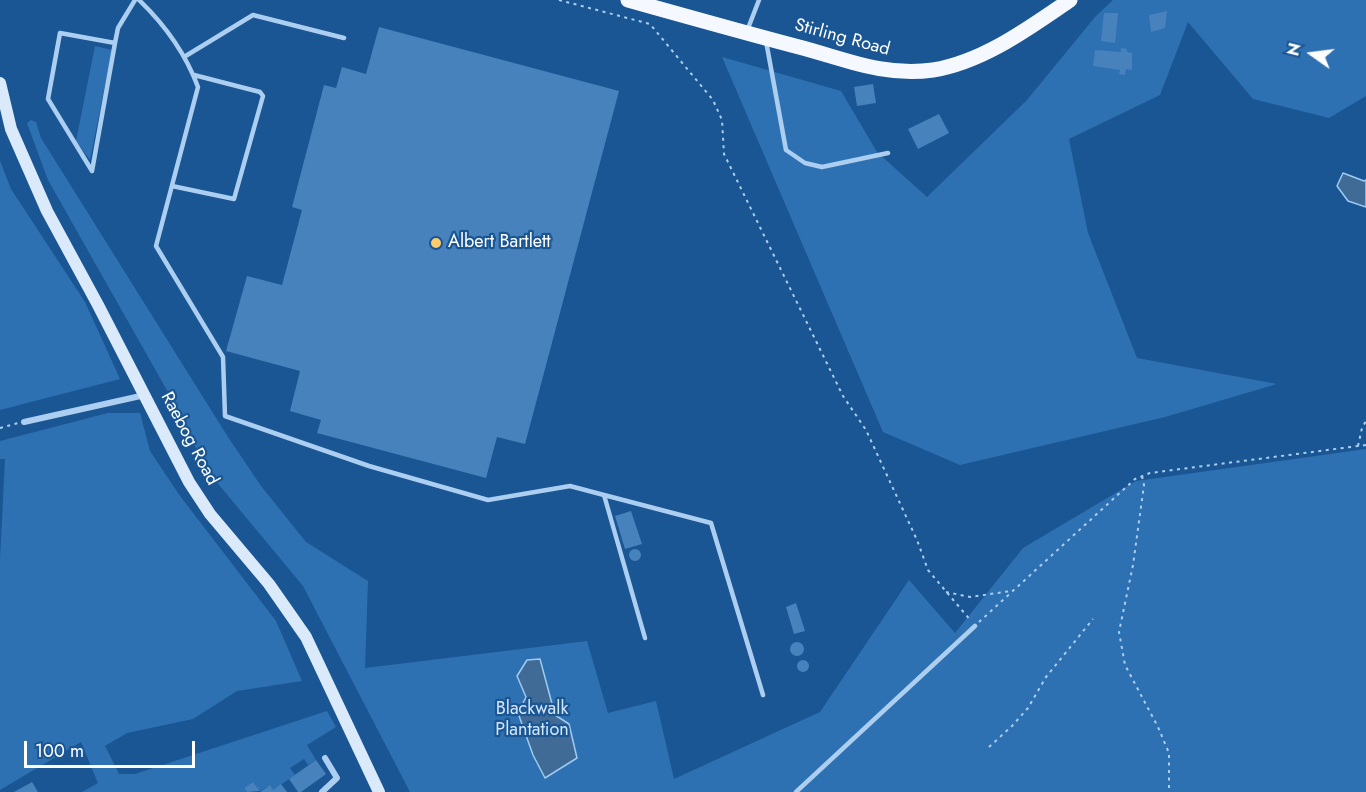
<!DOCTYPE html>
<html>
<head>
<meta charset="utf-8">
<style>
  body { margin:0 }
  #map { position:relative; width:1366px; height:792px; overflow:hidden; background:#1a5694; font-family:Jost,sans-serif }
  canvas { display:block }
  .north { position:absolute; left:1282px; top:24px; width:60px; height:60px; -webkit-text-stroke:4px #1a5694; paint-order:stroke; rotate:284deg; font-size:16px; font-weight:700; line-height:24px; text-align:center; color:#fff }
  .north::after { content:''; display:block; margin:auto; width:21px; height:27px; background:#fff; clip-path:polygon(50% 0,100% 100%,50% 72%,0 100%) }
  .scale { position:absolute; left:24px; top:741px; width:171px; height:27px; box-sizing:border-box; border:3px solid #fff; border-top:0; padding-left:8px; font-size:18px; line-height:21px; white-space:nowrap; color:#fff; -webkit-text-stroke:4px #1a5694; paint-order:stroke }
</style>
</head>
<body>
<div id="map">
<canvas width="1366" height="792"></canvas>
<div class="north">N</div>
<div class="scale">100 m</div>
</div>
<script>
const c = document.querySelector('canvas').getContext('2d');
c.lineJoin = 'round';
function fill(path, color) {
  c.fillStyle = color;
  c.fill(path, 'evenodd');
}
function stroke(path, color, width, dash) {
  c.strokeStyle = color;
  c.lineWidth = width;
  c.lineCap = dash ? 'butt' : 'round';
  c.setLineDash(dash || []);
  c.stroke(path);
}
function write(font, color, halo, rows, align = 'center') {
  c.font = font + ' Jost,sans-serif';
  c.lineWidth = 4.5;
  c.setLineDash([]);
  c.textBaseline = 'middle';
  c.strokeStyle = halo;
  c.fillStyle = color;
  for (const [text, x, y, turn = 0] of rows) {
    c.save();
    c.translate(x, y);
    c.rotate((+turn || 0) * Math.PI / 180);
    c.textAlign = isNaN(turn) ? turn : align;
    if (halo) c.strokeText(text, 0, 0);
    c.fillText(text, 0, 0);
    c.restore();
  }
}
fill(new Path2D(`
  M1113,0H1366V96L1329,118L1253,99L1188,22L1160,95L1069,139L1088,233L1137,358L1277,384L1165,417L960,465L883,432L722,57L841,91L877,152L927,197L1027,100L1095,17Z
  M95,46L112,50L90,160L76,141Z
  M31,120L36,122L41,138L228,437L261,486L306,542L368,581L365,668L587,641L608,713L656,701L674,779L820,712L909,580L955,633L1023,548L1136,481L1366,449V792H410L303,586L205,468L177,408L48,180L27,123Z
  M0,161L11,189L85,302L120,379L0,410Z
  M108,413H140L150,451L180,496L276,621L302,681L237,691L193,719L127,733L105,746L119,774H135L327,711L336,727L307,745L316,760L308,765L304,759L290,768L295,775L273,790L269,786L260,791L253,782L244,788L247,792H82L98,783L81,742L0,790V560L5,459H0V441Z`), '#2e71b3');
const water = new Path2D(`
  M1343,173L1364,181L1366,180V207L1348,201L1337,186Z
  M540,659L555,715L569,724L577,758L545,778L533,755L518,713L526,697L517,676L527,660Z`);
fill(water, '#406b97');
stroke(water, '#9fcaf2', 1.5);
fill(new Path2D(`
  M1167,11L1165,28L1151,32L1149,15Z
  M1104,13H1118L1115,43L1101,41Z
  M379,27L619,91L525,444L497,437L486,478L317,433L321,420L290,411L300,371L226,351L247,276L282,285L302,210L292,207L324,85L336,88L342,67L366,74Z
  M1121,48L1127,49V52L1132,53V70L1126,69L1125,75L1119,74L1120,70L1093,66L1095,50L1121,52Z
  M873,84L876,103L857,106L854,87Z
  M939,114L949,133L918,149L908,129Z
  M631,511L642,544L625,549L615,516Z
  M629 555a6 6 0 1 1 12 0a6 6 0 1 1-12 0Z
  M796,603L805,631L794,634L786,607Z
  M790 649a7 7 0 1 1 14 0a7 7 0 1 1-14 0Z
  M797 666a6 6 0 1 1 12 0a6 6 0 1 1-12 0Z
  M316,760L326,774L301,792H298L289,779Z
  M32,782L38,792H14Z
  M253,782L260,791L247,792L244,788Z
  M281,784L287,792H260L270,785L273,790Z`), '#4782bd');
stroke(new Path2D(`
  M559,0L650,24L713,100L722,120L724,154L843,396L866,430L917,540L928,570L971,621
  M0,428L18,423
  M1358,446L1362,428L1366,421
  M1142,476L1144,485L1133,565L1119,632L1125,665L1158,727L1169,753V789
  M946,592L970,597L1011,591
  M979,622L1135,479L1150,473L1366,445
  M989,747L1012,726L1028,708L1046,677L1093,619`), '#accef0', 2, [3, 4.5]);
stroke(new Path2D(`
  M139,0C164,24 186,55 198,87L156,246L223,357L225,416L369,466L488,500L570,486L604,495L645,638
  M747,31L759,0
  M766,41L786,150L805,163L822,167L888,153
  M115,43L60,33L48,99L92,171L115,43L118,28L135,0
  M184,57L253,15L344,38
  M172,186L234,199L263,96L260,92L194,75
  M604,495L711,523L763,695
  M796,792L975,626`), '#accef0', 4.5);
stroke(new Path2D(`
  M24,422L145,395
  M322,792L337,778L325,758`), '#accef0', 6);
stroke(new Path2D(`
  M0,83L11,129L47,211L98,305L189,482L210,514L269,584L306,637L379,792`), '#daeafb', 12);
stroke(new Path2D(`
  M628,0C685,16 742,32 799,47C845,59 884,77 933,70C983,62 1029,28 1070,0`), '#f5f9ff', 15);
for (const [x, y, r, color] of [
  [436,243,6,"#ffcc6b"]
]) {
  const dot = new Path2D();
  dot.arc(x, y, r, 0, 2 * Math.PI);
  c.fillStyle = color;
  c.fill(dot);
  stroke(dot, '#1a5694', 2);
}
write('18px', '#fff', '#1a5694', [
  ["Stirling Road",842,38,15],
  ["Raebog Road",189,439,62]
]);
write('18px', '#fff', '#1a5694', [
  ["Albert Bartlett",448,243]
], 'left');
write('18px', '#d3e7fb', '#1a5694', [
  ["Blackwalk",532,710],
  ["Plantation",532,731]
]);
</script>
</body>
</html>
